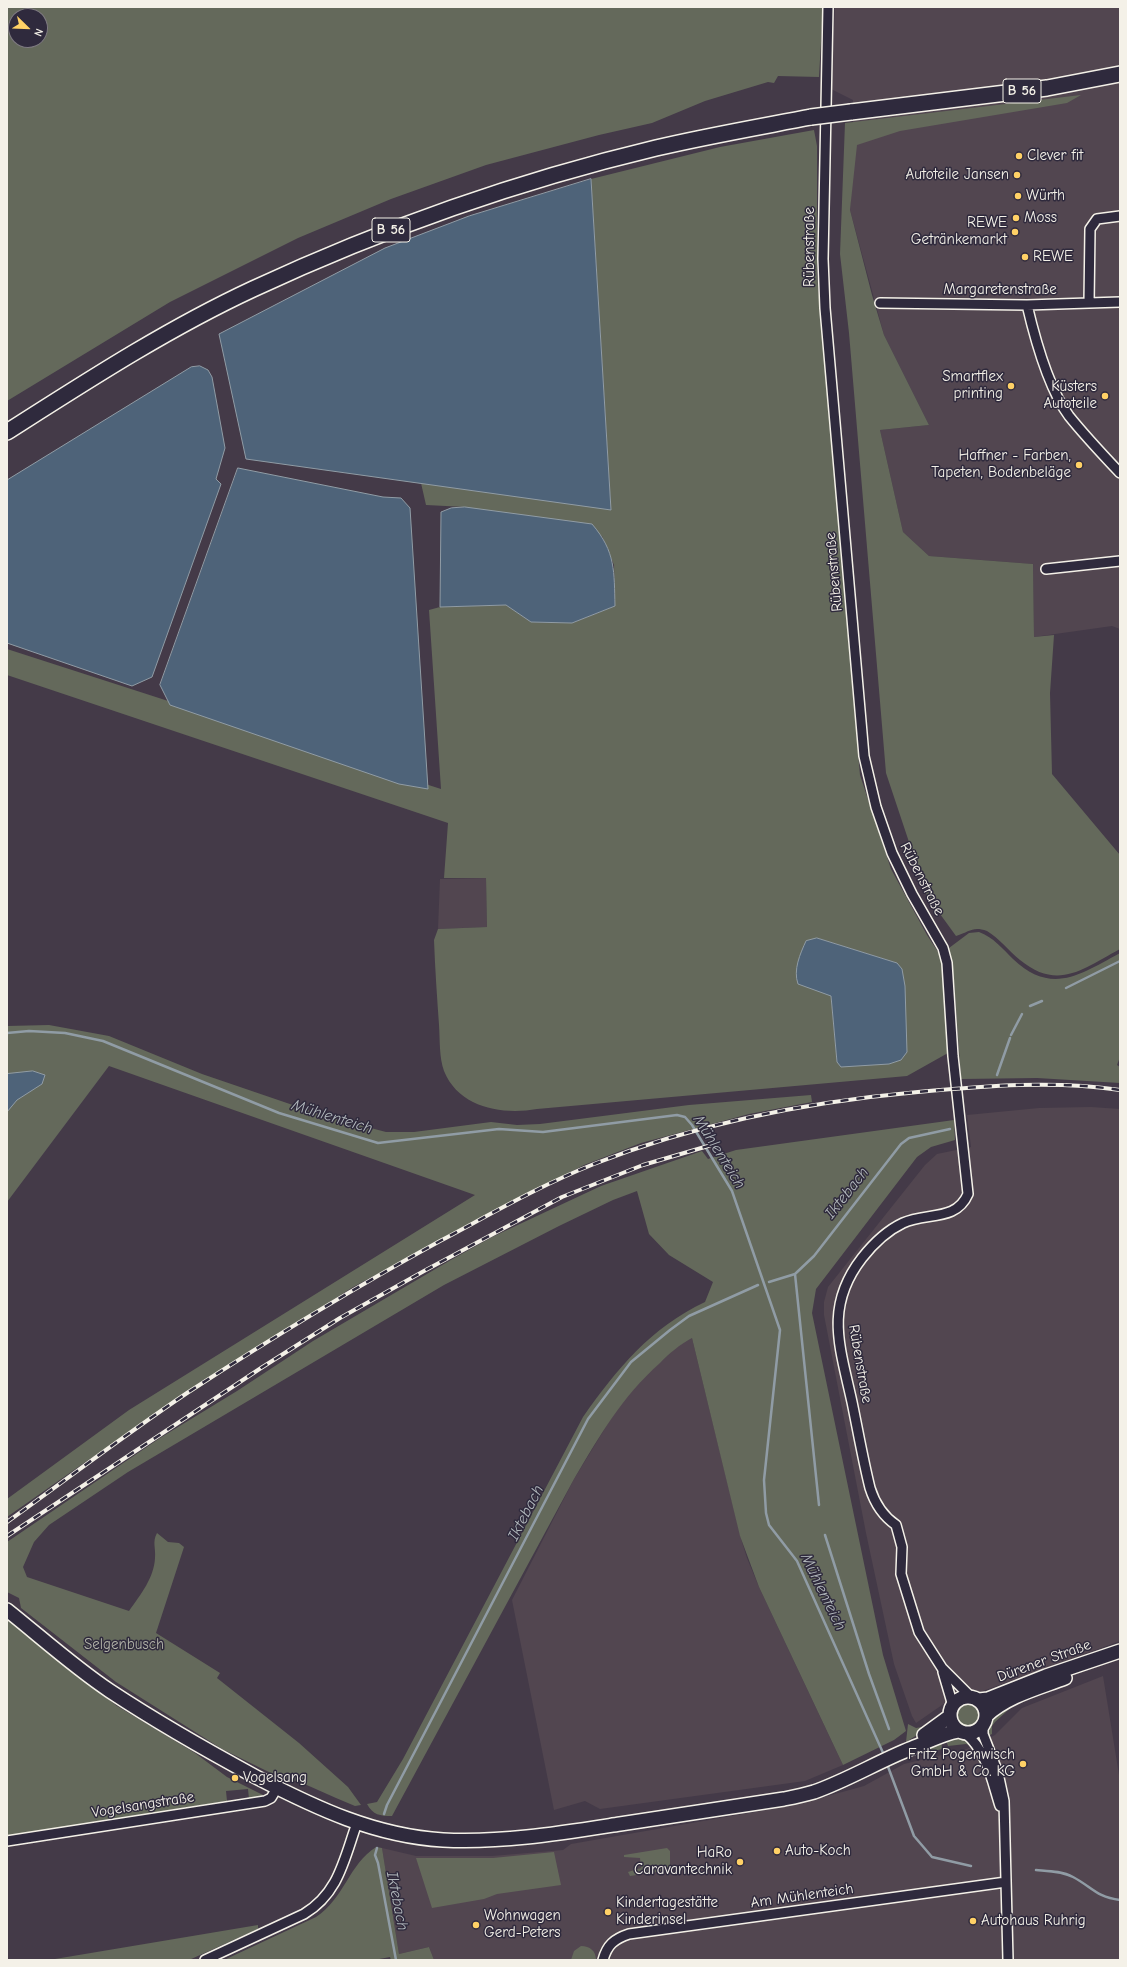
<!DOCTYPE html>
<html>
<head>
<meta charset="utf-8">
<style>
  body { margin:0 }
  #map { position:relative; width:1127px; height:1967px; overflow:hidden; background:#443a48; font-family:"Comic Neue",sans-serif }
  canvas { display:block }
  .frame { position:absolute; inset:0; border:8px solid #f4f1e8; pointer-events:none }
  .north { position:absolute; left:8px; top:8px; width:40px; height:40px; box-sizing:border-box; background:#2f2a3d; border:1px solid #7e7a81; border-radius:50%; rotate:113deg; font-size:11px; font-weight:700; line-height:16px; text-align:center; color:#f4f1e8 }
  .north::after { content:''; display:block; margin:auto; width:14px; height:18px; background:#ffd166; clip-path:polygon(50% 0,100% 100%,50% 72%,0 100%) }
</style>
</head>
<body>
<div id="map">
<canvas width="1127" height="1967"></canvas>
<div class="frame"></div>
<div class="north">N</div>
</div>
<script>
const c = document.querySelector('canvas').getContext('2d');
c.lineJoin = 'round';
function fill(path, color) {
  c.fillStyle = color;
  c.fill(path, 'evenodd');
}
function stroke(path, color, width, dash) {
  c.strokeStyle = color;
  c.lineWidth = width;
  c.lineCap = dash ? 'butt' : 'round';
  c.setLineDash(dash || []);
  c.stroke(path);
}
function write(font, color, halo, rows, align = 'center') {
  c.font = font + ' "Comic Neue",sans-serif';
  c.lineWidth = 3;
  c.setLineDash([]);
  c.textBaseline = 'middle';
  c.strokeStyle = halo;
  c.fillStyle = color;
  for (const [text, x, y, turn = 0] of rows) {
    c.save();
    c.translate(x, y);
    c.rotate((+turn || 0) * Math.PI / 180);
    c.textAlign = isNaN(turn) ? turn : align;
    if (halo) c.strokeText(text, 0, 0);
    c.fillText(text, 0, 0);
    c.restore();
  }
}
fill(new Path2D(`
  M835,7H1120V629L1112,626L1034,637L1033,564L929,556L903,532L880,430L929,425L884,335L850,210L853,165V100L831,89Z
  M486,878L487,927L438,929L440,879Z
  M1091,1107L1120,1109V1641L980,1692L958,1694L916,1723L912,1716L894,1664L866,1533L824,1315V1302L828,1287L925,1165L937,1154L971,1147L967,1115L1039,1108Z
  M692,1338L742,1542L747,1558L759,1587L843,1765L805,1781L600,1809L585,1801L554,1810L512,1600L574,1479L618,1407L644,1377L679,1345Z
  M1103,1676L1120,1781V1960H434L429,1947L399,1954L382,1848L416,1856H492L563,1850L571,1844L795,1805L864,1786L904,1764L967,1749L995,1735L1022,1708Z`), '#524650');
fill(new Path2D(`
  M7,7H823L819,77L778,76L774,83L768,82L705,101L652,123L599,135L486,165L391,199L298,238L170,302L7,401ZM16,16H40V40H16Z
  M1081,95L1067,103L900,131L857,145L850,210L872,295L884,335L929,425L880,430L903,532L929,556L1033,564L1034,637L1054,635L1050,693L1052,774L1120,855V949C1083,969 1058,991 1020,960C1009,951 999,938 987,931C972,926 970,932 956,936L927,896L886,773L849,333L840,254L845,123Z
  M814,130L817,146V274L860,775L891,869L927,935L942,958L948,1053L907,1076L537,1109C502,1115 459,1108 444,1071C439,1058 440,1039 439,1025C437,997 435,968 434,940L438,929L487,927L486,878H444L448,823L7,675V649L441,789L429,610L440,607L506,605L531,622L572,623L615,606L614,565L602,536L465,507L426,505L421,483L611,509L591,179L720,147ZM817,938L897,963L837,1062L831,996Z
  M979,932C993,937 1003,949 1013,959C1052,996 1081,974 1120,953V1057L1117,1065L1120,1067V1083L1037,1078L961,1079L954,981L949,948L969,933Z
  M49,1025L109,1036L202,1074L325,1116L386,1132H414L491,1122L517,1125L540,1124L689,1105L811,1095L812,1102L749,1114L641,1143L584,1165L353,1287L84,1463L7,1517V1499L129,1410L475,1195L109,1066L7,1202V1026Z
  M954,1120L955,1140L931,1147L917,1157L816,1289L812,1313L883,1655L906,1731L894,1740L843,1765L759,1587L740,1536L692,1338C679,1345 670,1353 660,1363C621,1398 601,1434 574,1479L392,1816C380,1816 373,1815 367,1804L377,1802L403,1759L583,1417C617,1369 650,1328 705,1302L713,1282L669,1255L649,1234L637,1191L613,1200L559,1226L444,1285L128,1472L49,1525L34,1542L23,1567L27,1577L129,1611C141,1594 154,1578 155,1558C156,1548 152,1542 157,1533L168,1542L179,1543L184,1547L156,1633L220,1673L217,1678L299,1743L348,1787L361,1805L355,1806L336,1798L300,1782L279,1777L222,1749L116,1682L21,1608L19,1598L7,1592V1542L160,1438L237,1391L313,1341L449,1261L492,1237L601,1186L702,1151L708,1159L736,1150Z
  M7,1620L117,1706L195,1753L227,1777L263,1795L262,1797L249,1799L248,1789L226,1791L227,1801L7,1836Z
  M1019,1700L995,1722L992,1726V1734L988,1736C990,1714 1002,1711 1019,1700Z
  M955 1716a13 13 0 1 1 26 0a13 13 0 1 1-26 0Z
  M908,1724L916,1728L933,1725L906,1742Z
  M956,1737L963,1739L972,1746L966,1744L948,1746L946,1740Z
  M941,1739L942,1749L908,1757L894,1764L892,1761Z
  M376,1847L382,1848L399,1954L429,1947L434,1960H391L390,1957L374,1960H224L316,1917C344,1899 349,1864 376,1847Z
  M667,1848L670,1851V1870L630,1876L628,1872L641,1868L640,1858L624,1857V1855Z
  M554,1852L561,1885L497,1894L484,1899L432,1908L416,1858H493Z
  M258,1925V1929L189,1960H49Z
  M581,1946C590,1946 596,1951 596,1960H571L574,1951Z`), '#64695b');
const water = new Path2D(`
  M591,179L611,510L246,459L219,334L385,248L469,216Z
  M200,366L208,370L212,377L225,448L216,479L221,484L152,677L132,686L7,643V480L191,367Z
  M238,468L383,497L401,498L410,508L428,789L399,784L170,705L160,685Z
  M465,507L592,524C616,552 614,572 615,606L572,623L531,622L506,605L440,607L441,512L451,508Z
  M817,938L897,963L902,969L905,986L907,1052L901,1060L889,1064L841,1067L837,1062L831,996L798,984C793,970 800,954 806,941Z
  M33,1071L45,1075L42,1084L17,1100L7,1112V1074Z`);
fill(water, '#4e6379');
stroke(water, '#909ca5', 1);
stroke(new Path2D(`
  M1066,988L1120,961
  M1030,1006L1042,1001
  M7,1033L29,1031L65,1033L103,1041L279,1113L378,1143L499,1129L543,1132L677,1115L685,1117L692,1125L732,1191L780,1330L764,1480L766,1513L769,1525L797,1561L884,1755
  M1011,1035L1022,1014
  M997,1075L1010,1038
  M795,1274L819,1505
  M769,1282L795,1274L814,1256L901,1144L909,1138L950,1129
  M825,1535L869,1674L889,1729
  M887,1764L914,1836L932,1857L971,1866
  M384,1814L387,1805L588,1419L631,1362L670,1330L689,1316L758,1285
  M377,1848L375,1855L378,1863L396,1960
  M1036,1870C1048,1871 1062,1871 1073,1877C1092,1887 1096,1897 1120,1900`), '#909ca5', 2.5);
const minor = new Path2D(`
  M828,7L823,259L825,308L864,756L876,807L892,853L912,894L943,948L947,963L953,1056L968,1194C956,1222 926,1212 903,1223C886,1231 873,1244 862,1258C824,1307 840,1347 852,1402C858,1431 863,1460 870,1488C875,1504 883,1516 896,1525L902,1547L901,1574L919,1632L942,1668L971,1697
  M880,303L1027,305L1120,302
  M1089,303L1090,229L1097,219L1120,216
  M1027,305C1035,339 1048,388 1069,416C1085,436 1103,455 1120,473
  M1046,569L1120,561
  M943,1672L953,1706
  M983,1726V1734L998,1773L1004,1801L1008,1960
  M965,1733C987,1751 992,1781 1000,1806
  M7,1841L265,1801L271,1798L277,1788
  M205,1960L304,1914C339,1893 344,1859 357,1823
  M603,1960C607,1945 614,1939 629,1934L1006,1882`);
const secondary = new Path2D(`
  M7,1610C41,1637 74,1667 110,1691C157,1722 206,1750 256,1777C316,1808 375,1836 443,1840C503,1843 562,1833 620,1824C675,1816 729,1807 784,1799C794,1797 804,1795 814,1792C848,1780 879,1761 912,1748C928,1742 941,1734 958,1731
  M950 1715a18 18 0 1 1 36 0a18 18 0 1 1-36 0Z
  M979,1700L988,1699L1046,1676L1120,1651
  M986,1716C1007,1696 1039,1688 1065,1678
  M924,1735L950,1716`);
const primary = new Path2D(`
  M851,112L1047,88L1120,74
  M7,432C87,381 167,329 253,289C382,229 518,181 656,148C707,136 759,127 811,117`);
stroke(minor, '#f4f1e8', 12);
stroke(secondary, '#f4f1e8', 16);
stroke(primary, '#f4f1e8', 18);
stroke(minor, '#2f2a3d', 9);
stroke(secondary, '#2f2a3d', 13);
stroke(primary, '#2f2a3d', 15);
const rail = new Path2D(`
  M7,1522C67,1479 126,1434 187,1393C270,1339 354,1288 440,1241C491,1214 541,1185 594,1164C698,1123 807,1102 918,1092C985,1086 1053,1080 1120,1090
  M7,1536L261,1368L340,1318L424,1271L562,1197L643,1165L715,1144`);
stroke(rail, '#f4f1e8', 4);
stroke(rail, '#2f2a3d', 2.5, [8]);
const primaryBridge = new Path2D(`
  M811,117L851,112`);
stroke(primaryBridge, '#f4f1e8', 18, []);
stroke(primaryBridge, '#2f2a3d', 15);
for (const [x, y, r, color] of [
  [1019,156,4,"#ffd166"],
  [1017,175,4,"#ffd166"],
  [1018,196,4,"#ffd166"],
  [1016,218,4,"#ffd166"],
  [1015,232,4,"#ffd166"],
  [1025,257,4,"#ffd166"],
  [1011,386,4,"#ffd166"],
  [1105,396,4,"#ffd166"],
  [1079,465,4,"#ffd166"],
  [1023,1764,4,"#ffd166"],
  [235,1778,4,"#ffd166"],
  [777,1851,4,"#ffd166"],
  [740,1862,4,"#ffd166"],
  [608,1912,4,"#ffd166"],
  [973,1921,4,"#ffd166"],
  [476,1925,4,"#ffd166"]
]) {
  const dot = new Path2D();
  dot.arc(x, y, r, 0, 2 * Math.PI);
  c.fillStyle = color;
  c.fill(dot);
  stroke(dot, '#2f2a3d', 1.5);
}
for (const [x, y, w] of [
  [1022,91,38],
  [391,230,38]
]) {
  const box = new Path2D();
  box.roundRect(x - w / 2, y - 12, w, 24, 3);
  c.fillStyle = '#2f2a3d';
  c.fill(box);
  stroke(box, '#f4f1e8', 1);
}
write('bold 14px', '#f4f1e8', null, [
  ["B 56",1022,91],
  ["B 56",391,230]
]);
write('15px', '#f4f1e8', '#2f2a3d', [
  ["Clever fit",1027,156],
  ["Autoteile Jansen",1009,175,"right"],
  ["Würth",1026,196],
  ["Moss",1024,218],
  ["REWE",1007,223,"right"],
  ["Getränkemarkt",1007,240,"right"],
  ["REWE",1033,257],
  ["Smartflex",1003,377,"right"],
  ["printing",1003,394,"right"],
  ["Küsters",1097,387,"right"],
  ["Autoteile",1097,404,"right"],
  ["Haffner - Farben,",1071,456,"right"],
  ["Tapeten, Bodenbeläge",1071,473,"right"],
  ["Fritz Pogenwisch",1015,1755,"right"],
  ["GmbH & Co. KG",1015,1772,"right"],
  ["Vogelsang",243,1778],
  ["Auto-Koch",785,1851],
  ["HaRo",732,1853,"right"],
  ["Caravantechnik",732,1870,"right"],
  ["Kindertagestätte",616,1903],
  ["Kinderinsel",616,1920],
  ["Wohnwagen",484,1916],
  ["Gerd-Peters",484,1933],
  ["Autohaus Ruhrig",981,1921]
], 'left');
write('15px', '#f4f1e8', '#2f2a3d', [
  ["Rübenstraße",810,247,-90],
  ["Margaretenstraße",1000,290],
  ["Rübenstraße",834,572,-95],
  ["Rübenstraße",922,879,63],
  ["Rübenstraße",860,1364,80],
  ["Dürener Straße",1044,1661,-20],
  ["Vogelsangstraße",143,1805,-9],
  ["Am Mühlenteich",802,1896,-8]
]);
write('15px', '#b3b4a9', '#2f2a3d', [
  ["Selgenbusch",124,1645]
]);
write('italic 16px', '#b2b8bc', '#2f2a3d', [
  ["Mühlenteich",332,1117,17],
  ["Mühlenteich",719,1152,58],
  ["Iktebach",847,1193,-52],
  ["Iktebach",526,1513,-63],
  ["Mühlenteich",823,1592,64],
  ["Iktebach",397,1901,79]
]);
</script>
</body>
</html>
